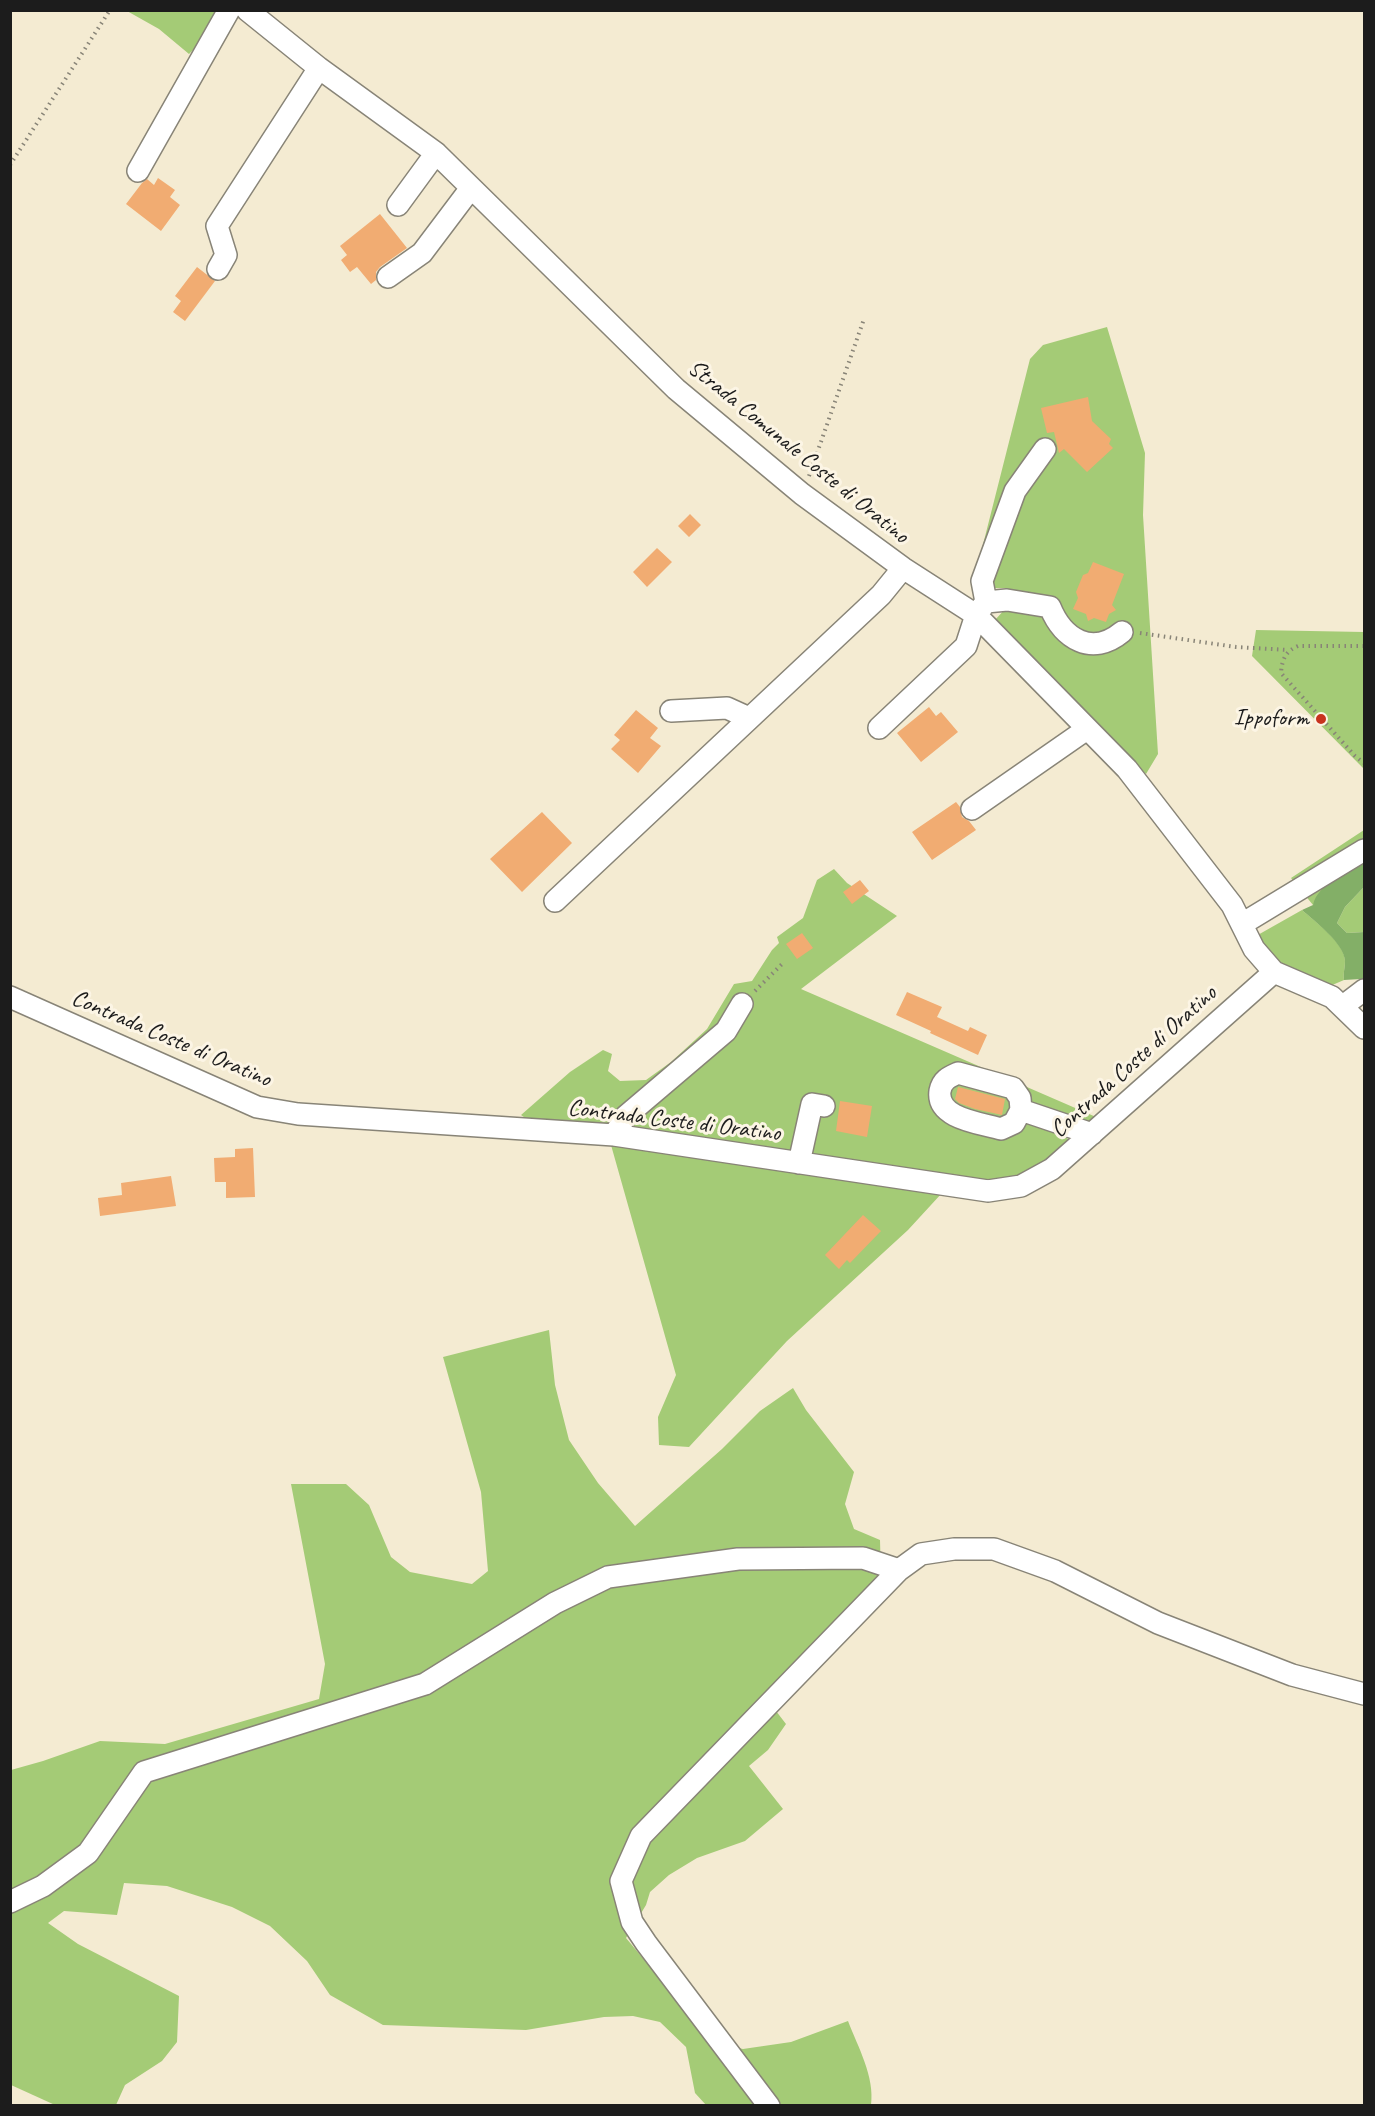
<!DOCTYPE html>
<html>
<head>
<meta charset="utf-8">
<style>
  body { margin:0 }
  #map { position:relative; width:1375px; height:2116px; overflow:hidden; background:#f4ebd2; font-family:Caveat,sans-serif }
  canvas { display:block }
  .frame { position:absolute; inset:0; border:12px solid #1c1c1c; pointer-events:none }
</style>
</head>
<body>
<div id="map">
<canvas width="1375" height="2116"></canvas>
<div class="frame"></div>
</div>
<script>
const c = document.querySelector('canvas').getContext('2d');
c.lineJoin = 'round';
function fill(path, color) {
  c.fillStyle = color;
  c.fill(path, 'evenodd');
}
function stroke(path, color, width, dash) {
  c.strokeStyle = color;
  c.lineWidth = width;
  c.lineCap = dash ? 'butt' : 'round';
  c.setLineDash(dash || []);
  c.stroke(path);
}
function write(font, color, halo, rows, align = 'center') {
  c.font = font + ' Caveat,sans-serif';
  c.lineWidth = 6;
  c.setLineDash([]);
  c.textBaseline = 'middle';
  c.strokeStyle = halo;
  c.fillStyle = color;
  for (const [text, x, y, turn = 0] of rows) {
    c.save();
    c.translate(x, y);
    c.rotate((+turn || 0) * Math.PI / 180);
    c.textAlign = isNaN(turn) ? turn : align;
    if (halo) c.strokeText(text, 0, 0);
    c.fillText(text, 0, 0);
    c.restore();
  }
}
fill(new Path2D(`
  M127,11H221L206,37L189,54L159,29Z
  M1107,327L1145,453L1143,515L1158,754L1146,774L997,627L995,620L1006,608V588H972L1030,359L1043,345Z
  M1256,630L1364,632V769L1252,656Z
  M1364,830V871L1313,905L1291,878Z
  M834,869L847,883L897,916L801,989L1096,1117L1092,1122L1077,1124L1067,1138L1073,1146L1019,1184L942,1193L908,1230L787,1341L689,1447L659,1445L658,1417L676,1375L611,1145L560,1142L521,1115L570,1072L603,1050L612,1054L608,1071L620,1081L646,1080L671,1062L707,1029L734,984L752,981L772,950L779,943L777,937L803,918L817,880Z
  M1364,887V932L1347,933L1337,923L1345,907Z
  M1302,910C1314,921 1345,943 1345,961C1345,968 1343,973 1344,980L1330,986L1279,965L1256,936Z
  M549,1330L555,1385L569,1440L598,1483L635,1526L722,1449L760,1411L793,1388L806,1410L854,1472L845,1504L854,1529L880,1540L881,1578L766,1698L786,1724L768,1750L749,1766L783,1809L745,1841L697,1858L669,1875L650,1892L646,1905L626,1938L713,2042L743,2049L791,2042L848,2021C858,2047 875,2077 871,2105H706L695,2093L686,2047L660,2022L633,2016L604,2017L526,2030L383,2025L330,1995L307,1961L270,1926L232,1907L167,1886L124,1883L117,1915L64,1911L48,1923L78,1944L179,1996L177,2042L162,2061L125,2085L116,2105H55L11,2085V1770L43,1761L100,1741L165,1744L319,1699L325,1664L291,1484H346L369,1505L391,1557L410,1572L472,1584L488,1571L481,1492L443,1357Z`), '#a4cb76');
fill(new Path2D(`
  M1364,863V887L1345,907L1337,923L1347,933L1364,932V982L1361,979L1344,980C1343,973 1345,968 1345,961C1344,943 1314,921 1302,910L1313,905C1318,883 1347,874 1364,863Z`), '#83af67');
fill(new Path2D(`
  M158,178L175,190L170,197L180,205L161,231L126,204L142,183L147,179L154,185Z
  M380,214L407,248L380,267L376,272V280L371,284L357,267L350,272L341,260L347,255L340,246Z
  M197,267L215,281L185,321L173,312L181,301L175,296Z
  M1088,397L1092,421L1111,439L1109,444L1113,448L1087,472L1064,449L1059,453L1054,432L1047,433L1041,408Z
  M690,514L701,525L689,537L678,526Z
  M657,548L672,562L647,587L633,572Z
  M1093,562L1124,574L1112,605L1116,610L1109,614L1106,622L1094,618L1088,621L1086,614L1073,609L1078,598L1076,592L1083,575L1088,573Z
  M929,707L936,716L941,712L958,732L921,762L897,733Z
  M636,710L658,728L650,738L661,746L638,773L611,749L620,740L614,735Z
  M956,802L960,807L962,817L969,821L976,830L932,860L912,832Z
  M542,812L572,843L522,892L490,859Z
  M860,880L869,891L852,904L843,892Z
  M802,933L813,948L797,959L786,944Z
  M907,992L942,1007L937,1017L968,1031L970,1027L987,1035L978,1055L930,1033L931,1031L896,1015Z
  M958,1087L1005,1099L1002,1115L975,1109L959,1103L955,1099Z
  M840,1101L872,1106L867,1137L836,1131Z
  M253,1148L255,1197L226,1198V1182H215L214,1158L235,1157V1149Z
  M171,1176L176,1206L100,1216L98,1198L122,1195L121,1183Z
  M863,1215L881,1231L850,1263L847,1260L839,1269L825,1255Z`), '#f1ac72');
const minor = new Path2D(`
  M247,10L319,68L436,153L676,389L802,494L903,568L976,615L1127,769L1232,905L1254,949L1274,972L1332,997L1364,1028
  M138,171L229,10
  M398,205L436,153
  M218,269L226,255L217,226L319,68
  M388,277L422,253L471,188
  M986,602L982,581L1015,491L1045,449
  M671,711L727,708L749,718
  M879,728L966,646L976,615L986,602L1007,600L1050,607C1063,639 1092,657 1122,632
  M972,809L1087,729
  M555,901L881,595L903,568
  M1242,924L1364,850
  M10,997L257,1107L298,1114L614,1135L988,1191L1021,1186L1052,1169L1274,972
  M1343,1006L1364,990
  M958,1073L1013,1088L1020,1098L1021,1110L1014,1123L1001,1129C981,1123 936,1119 940,1091C942,1080 949,1077 958,1073Z
  M1021,1110L1092,1134
  M614,1135L626,1116L726,1031L742,1004
  M799,1163L812,1104L824,1106
  M10,1902L43,1886L88,1853L144,1772L425,1684L555,1603L608,1577L738,1559L863,1558L899,1570
  M769,2106L646,1943L632,1922L621,1881L641,1836L899,1570L921,1554L954,1549H994L1055,1571L1158,1623L1292,1675L1364,1694`);
stroke(minor, '#888477', 24);
stroke(new Path2D(`
  M10,165L110,10
  M809,476L864,319
  M1140,633L1236,647L1288,650
  M1364,646H1298C1286,651 1282,659 1281,673L1355,756L1364,763
  M755,991L784,962`), '#888477', 4, [1.5, 4.5]);
stroke(minor, '#fff', 21);
for (const [x, y, r, color] of [
  [1321,719,6,"#c8321e"]
]) {
  const dot = new Path2D();
  dot.arc(x, y, r, 0, 2 * Math.PI);
  c.fillStyle = color;
  c.fill(dot);
  stroke(dot, '#fcf5e5', 2);
}
write('24px', '#1c1c1c', '#fcf5e5', [
  ["Strada Comunale Coste di Oratino",798,452,39],
  ["Contrada Coste di Oratino",171,1039,23],
  ["Contrada Coste di Oratino",1134,1062,-42],
  ["Contrada Coste di Oratino",674,1121,7]
]);
write('24px', '#1c1c1c', '#fcf5e5', [
  ["Ippoform",1309,719]
], 'right');
</script>
</body>
</html>
